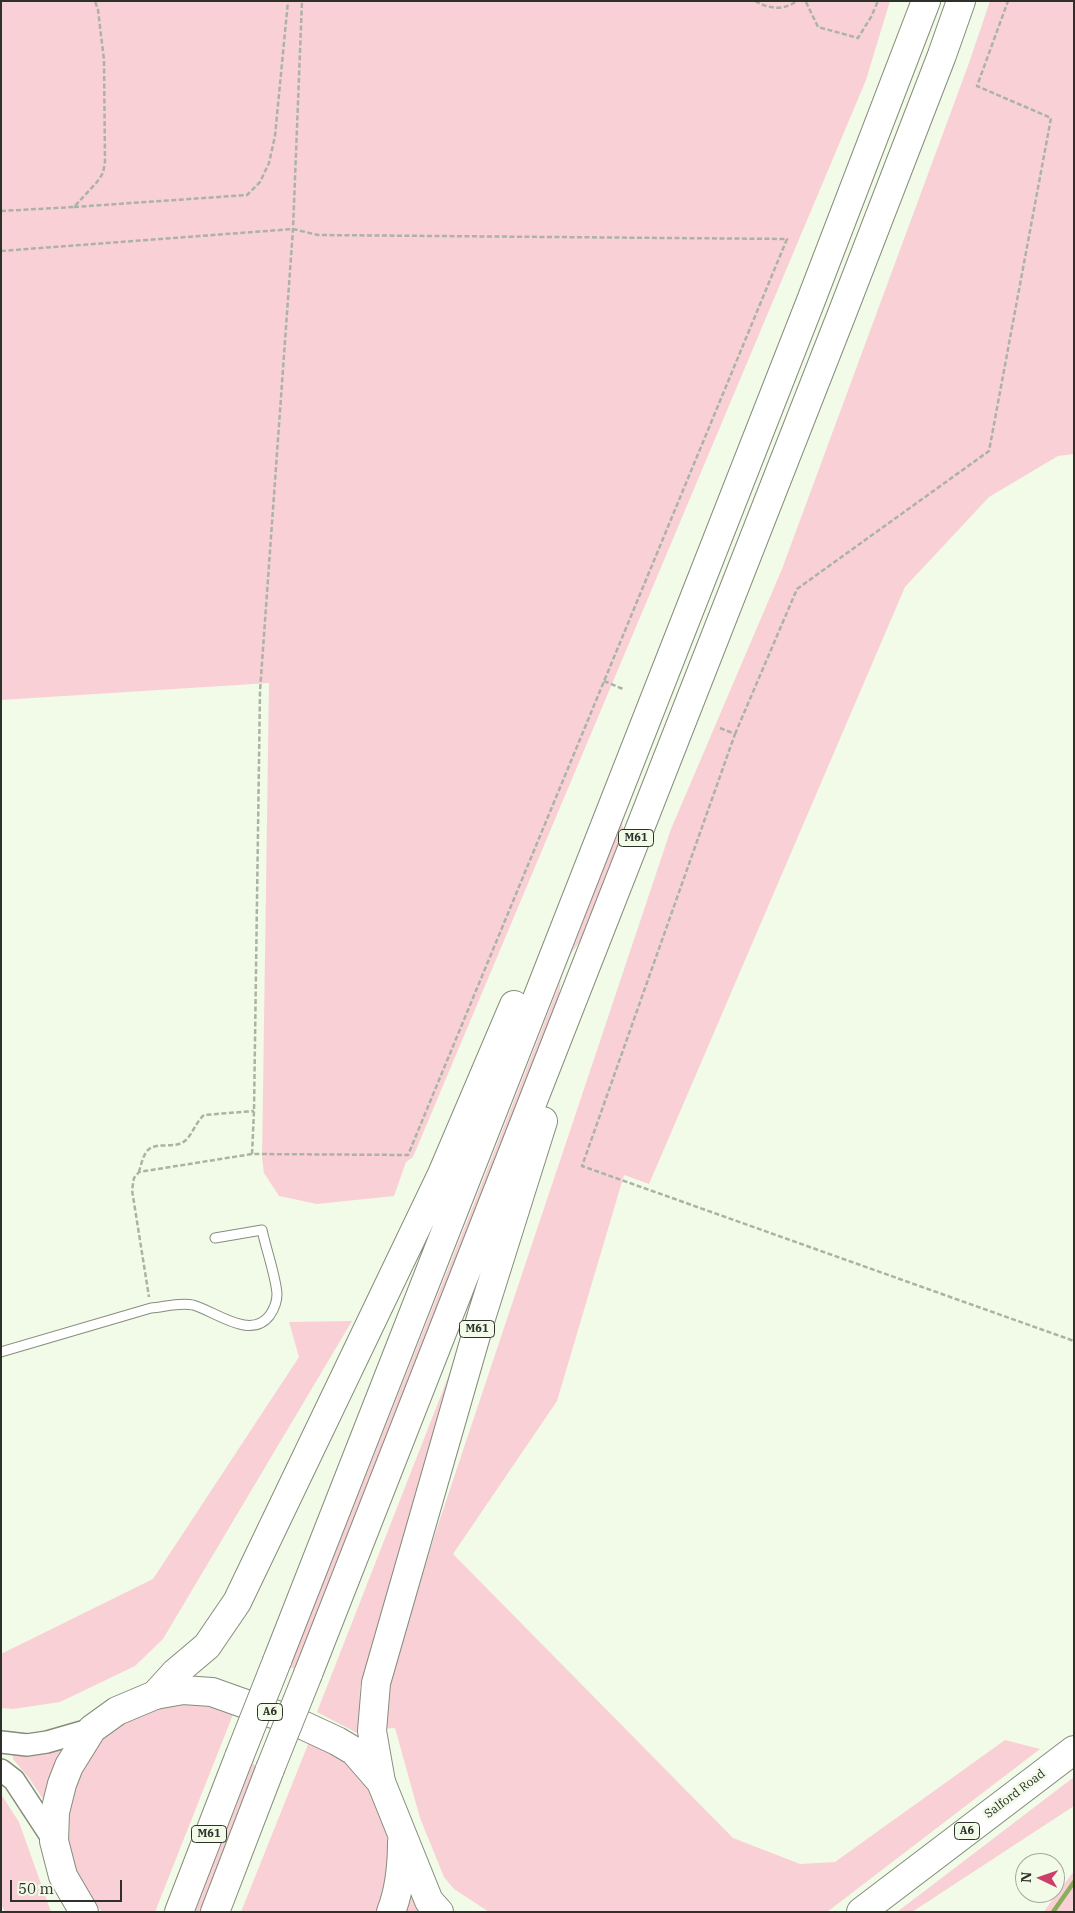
<!DOCTYPE html>
<html>
<head>
<meta charset="utf-8">
<style>
  body { margin:0 }
  #map { position:relative; width:1075px; height:1913px; overflow:hidden; background:#f1fbe8; font-family:"IBM Plex Serif",serif }
  canvas { display:block }
  .frame { position:absolute; inset:0; border:2px solid #2d312a; pointer-events:none }
  .north { position:absolute; left:1015px; top:1853px; width:50px; height:50px; box-sizing:border-box; background:#f1fbe8; border:1px solid #a3aa9c; border-radius:50%; rotate:273deg; font-size:14px; font-weight:700; line-height:20px; text-align:center; color:#2d312a }
  .north::after { content:''; display:block; margin:auto; width:18px; height:22px; background:#cc3f6b; clip-path:polygon(50% 0,100% 100%,50% 72%,0 100%) }
  .scale { position:absolute; left:10px; top:1880px; width:112px; height:22px; box-sizing:border-box; border:2px solid #2d312a; border-top:0; padding-left:6px; font-size:15px; line-height:18px; white-space:nowrap; color:#2d312a; -webkit-text-stroke:4px #f1fbe8; paint-order:stroke }
</style>
</head>
<body>
<div id="map">
<canvas width="1075" height="1913"></canvas>
<div class="frame"></div>
<div class="north">N</div>
<div class="scale">50 m</div>
</div>
<script>
const c = document.querySelector('canvas').getContext('2d');
c.lineJoin = 'round';
function fill(path, color) {
  c.fillStyle = color;
  c.fill(path, 'evenodd');
}
function stroke(path, color, width, dash) {
  c.strokeStyle = color;
  c.lineWidth = width;
  c.lineCap = dash ? 'butt' : 'round';
  c.setLineDash(dash || []);
  c.stroke(path);
}
function write(font, color, halo, rows, align = 'center') {
  c.font = font + ' "IBM Plex Serif",serif';
  c.lineWidth = 5;
  c.setLineDash([]);
  c.textBaseline = 'middle';
  c.strokeStyle = halo;
  c.fillStyle = color;
  for (const [text, x, y, turn = 0] of rows) {
    c.save();
    c.translate(x, y);
    c.rotate((+turn || 0) * Math.PI / 180);
    c.textAlign = isNaN(turn) ? turn : align;
    if (halo) c.strokeText(text, 0, 0);
    c.fillText(text, 0, 0);
    c.restore();
  }
}
fill(new Path2D(`
  M1,1H890L866,80L413,1157L406,1162L394,1196L317,1204L279,1196L264,1173L262,1158L269,683L1,700Z
  M990,1H1074V454L1058,456L989,497L905,587L649,1184L624,1175L557,1401L453,1554L733,1838L800,1864L835,1862L1005,1740L1040,1749L827,1912H489L454,1889L444,1877L420,1818L395,1728L382,1729V1705L434,1537L671,829L782,569L969,63Z
  M621,823L625,832L586,932L571,954Z
  M561,980L557,1007L297,1670L290,1667L473,1206Z
  M481,1293L360,1687L359,1734L317,1712Z
  M352,1321L163,1639L135,1666L60,1702L13,1709L1,1708V1654L153,1579L299,1357L289,1322Z
  M177,1704L201,1705L234,1712L155,1912H102C86,1894 73,1875 68,1852C65,1838 63,1820 67,1806C69,1796 80,1768 85,1760C101,1737 127,1714 154,1707C162,1705 170,1705 177,1704Z
  M309,1742C327,1752 349,1762 363,1778C391,1810 397,1875 376,1912H241Z
  M64,1747L46,1797L43,1799L29,1778L13,1759V1754L30,1755Z
  M253,1763L257,1768L201,1912H195Z
  M1074,1777V1806L912,1912H897Z
  M1,1794L19,1822L51,1912H5L1,1904Z
  M1074,1871V1912H1044L1047,1907Z
  M408,1888L429,1912H401Z`), '#fad0d7');
stroke(new Path2D(`
  M1053,1912L1074,1882`), '#8aad5e', 4.5);
const service = new Path2D(`
  M1,1352L151,1308C164,1307 180,1302 193,1305C215,1311 251,1341 270,1315C274,1309 277,1302 277,1294C276,1277 266,1249 262,1230L215,1238`);
const tertiary = new Path2D(`
  M1,1742L27,1745L47,1742L92,1729
  M1,1770L14,1780L54,1841`);
const primary = new Path2D(`
  M84,1912L63,1876L54,1841L55,1812L62,1784L69,1766L92,1729L117,1711L155,1695L183,1690L212,1692L296,1722L337,1741L354,1751L381,1782L429,1901L439,1912
  M391,1912C400,1889 402,1867 402,1842
  M861,1912L1074,1750`);
const motorway = new Path2D(`
  M277,1661L810,303L926,1
  M308,1674L843,311L942,55L961,1
  M155,1695L175,1673L207,1646L237,1602L442,1174L514,1005
  M381,1782L372,1731L376,1683L481,1318L543,1121
  M81,1912V1908
  M179,1912L239,1757
  M215,1912L270,1769`);
stroke(service, '#858d7c', 11);
stroke(tertiary, '#858d7c', 24);
stroke(primary, '#858d7c', 30);
stroke(motorway, '#858d7c', 30);
stroke(new Path2D(`
  M755,1C770,9 783,11 797,1
  M806,2L818,27L858,38L871,17L878,1
  M74,207L247,195L260,182L269,163L275,136L288,1
  M1,211L74,207L97,182L103,173L105,162L104,60L98,10L95,1
  M1,251L293,229L318,235L787,239L408,1155L252,1154L139,1172L134,1178L132,1190L149,1297
  M604,681L623,689
  M720,728L735,734L582,1166L1074,1341
  M735,734L797,589L989,451L1051,118L977,86L1008,1
  M252,1154L254,1111L260,691L293,229L302,1
  M139,1172C141,1165 143,1155 148,1150C158,1141 175,1150 186,1140C193,1133 196,1122 204,1115L254,1111`), '#abb3a4', 2.5, [5, 2.5]);
stroke(service, '#fff', 9);
stroke(tertiary, '#fff', 21);
stroke(primary, '#fff', 28);
stroke(motorway, '#fff', 28);
const motorwayBridge = new Path2D(`
  M239,1757L277,1661
  M270,1769L308,1674`);
stroke(motorwayBridge, '#858d7c', 30, []);
stroke(motorwayBridge, '#fff', 28);
for (const [x, y, w] of [
  [636,838,35],
  [477,1329,35],
  [270,1712,25],
  [967,1831,25],
  [209,1834,35]
]) {
  const box = new Path2D();
  box.roundRect(x - w / 2, y - 8.5, w, 17, 4);
  c.fillStyle = '#f1fbe8';
  c.fill(box);
  stroke(box, '#2d312a', 1);
}
write('bold 11px', '#2d312a', null, [
  ["M61",636,838],
  ["M61",477,1329],
  ["A6",270,1712],
  ["A6",967,1831],
  ["M61",209,1834]
]);
write('12px', '#2d312a', '#f1fbe8', [
  ["Salford Road",1015,1794,-37]
]);
</script>
</body>
</html>
